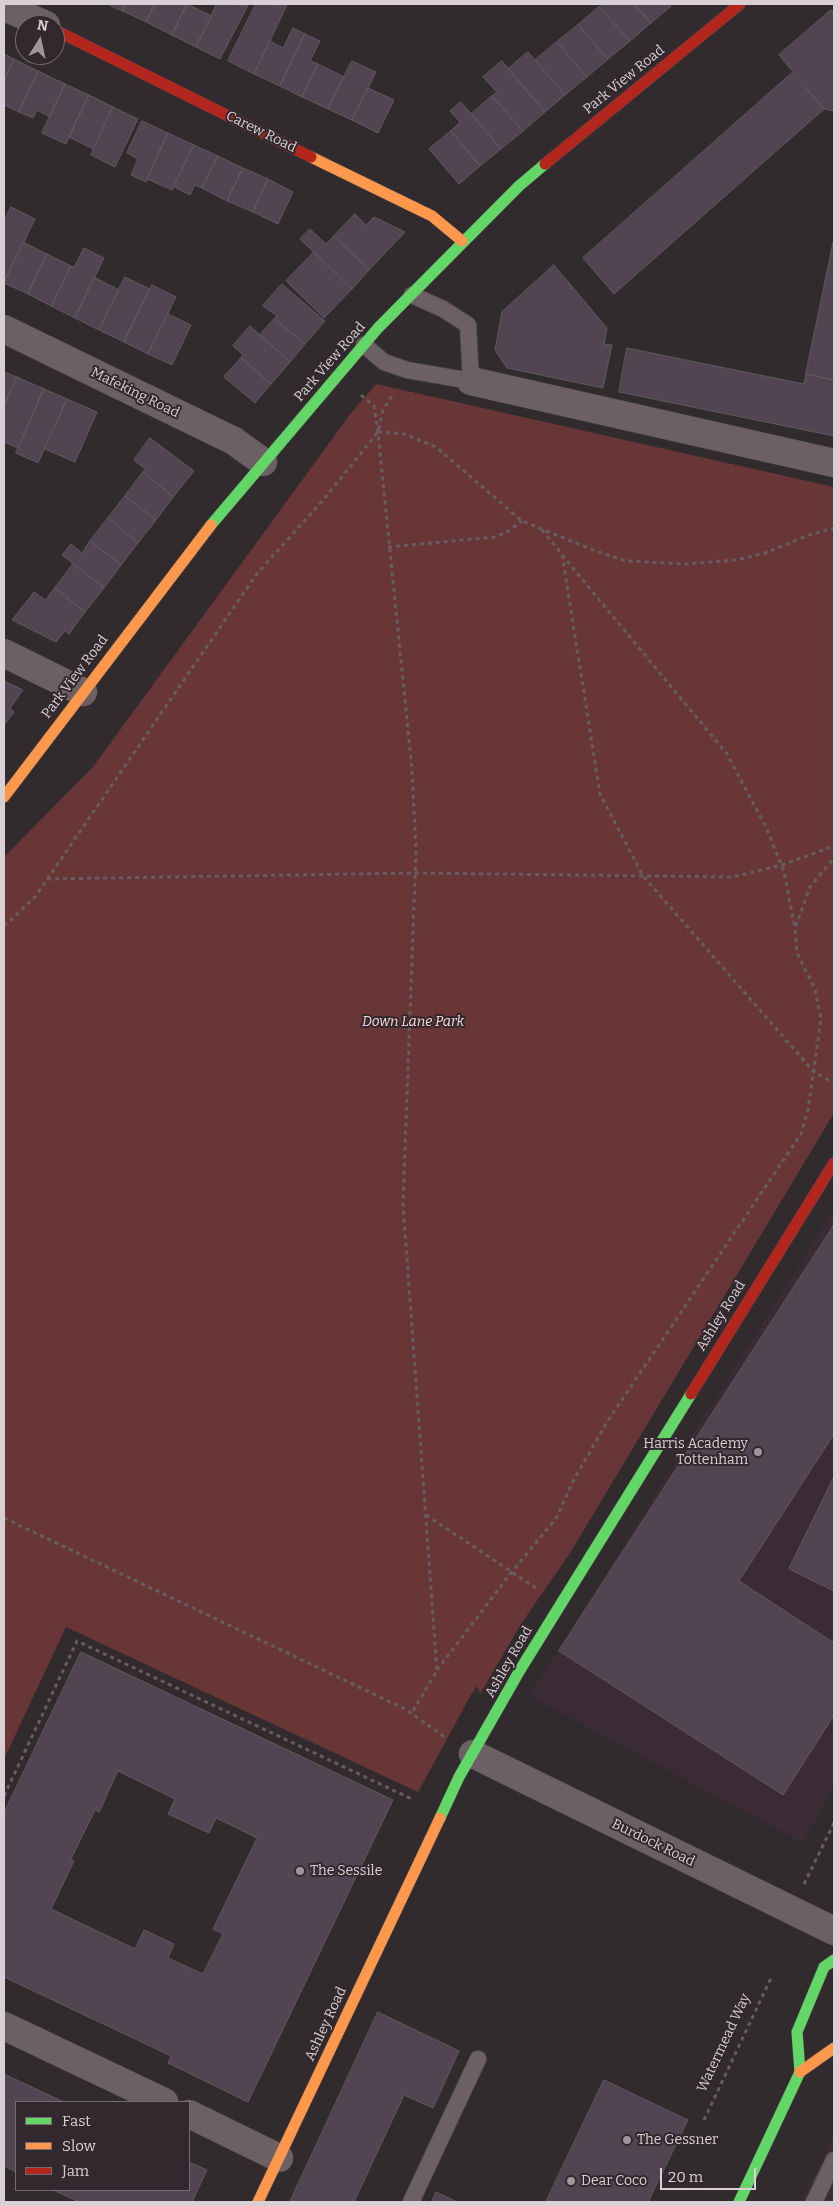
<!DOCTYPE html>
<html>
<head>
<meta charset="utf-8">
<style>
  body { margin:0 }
  #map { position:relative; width:838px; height:2206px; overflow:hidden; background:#312b2e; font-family:Bitter,serif }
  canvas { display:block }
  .frame { position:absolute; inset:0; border:5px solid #d8d0d4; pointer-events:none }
  .legend { position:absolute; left:15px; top:2101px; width:175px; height:90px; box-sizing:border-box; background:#34282f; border:1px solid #766b71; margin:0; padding:6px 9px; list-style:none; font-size:15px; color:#d8d0d4 }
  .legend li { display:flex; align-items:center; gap:10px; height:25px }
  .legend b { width:25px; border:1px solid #766b71 }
  .north { position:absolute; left:15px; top:15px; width:50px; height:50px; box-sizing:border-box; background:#34282f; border:1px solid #766b71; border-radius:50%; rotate:10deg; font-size:14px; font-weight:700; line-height:20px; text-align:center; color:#d8d0d4 }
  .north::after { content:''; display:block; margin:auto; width:18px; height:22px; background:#9e969a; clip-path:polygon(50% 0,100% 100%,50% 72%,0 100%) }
  .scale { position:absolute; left:660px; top:2168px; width:96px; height:22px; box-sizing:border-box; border:2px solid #d8d0d4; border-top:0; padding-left:6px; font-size:15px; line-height:18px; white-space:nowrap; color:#d8d0d4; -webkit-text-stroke:4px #34282f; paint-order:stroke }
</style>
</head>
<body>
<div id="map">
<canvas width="838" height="2206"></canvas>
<div class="frame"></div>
<ul class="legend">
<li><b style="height:6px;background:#63d668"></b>Fast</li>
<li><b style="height:6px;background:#ff974d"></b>Slow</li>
<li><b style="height:6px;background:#b3261e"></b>Jam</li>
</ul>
<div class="north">N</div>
<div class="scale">20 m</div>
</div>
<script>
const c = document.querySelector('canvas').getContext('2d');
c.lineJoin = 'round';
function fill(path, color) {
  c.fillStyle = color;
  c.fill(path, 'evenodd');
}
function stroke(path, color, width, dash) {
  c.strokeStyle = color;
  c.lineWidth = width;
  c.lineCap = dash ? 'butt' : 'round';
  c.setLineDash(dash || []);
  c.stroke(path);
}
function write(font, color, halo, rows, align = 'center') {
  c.font = font + ' Bitter,serif';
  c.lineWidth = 4;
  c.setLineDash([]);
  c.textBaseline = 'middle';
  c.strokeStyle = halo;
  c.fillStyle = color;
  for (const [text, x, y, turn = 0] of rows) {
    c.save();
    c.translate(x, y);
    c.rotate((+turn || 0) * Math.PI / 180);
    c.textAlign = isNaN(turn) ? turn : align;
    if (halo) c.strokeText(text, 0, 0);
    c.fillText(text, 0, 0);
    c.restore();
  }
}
fill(new Path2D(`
  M834,1209V1785L803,1843L529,1696Z
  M834,2134V2202H801L831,2140Z`), '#3b2b34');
fill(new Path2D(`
  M376,384L834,487V1113L570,1553L521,1624L480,1694L477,1686L471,1695L418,1792L66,1627L4,1759V857L93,767L351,413Z`), '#693638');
const building = new Path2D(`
  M108,4H126L123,11Z
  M126,4H155L146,22L123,11Z
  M155,4H187L172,35L146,22Z
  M187,4L212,16L196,47L172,35Z
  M217,4L248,5L220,59L196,47Z
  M256,4L287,5L254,74L228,61Z
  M603,4H634L651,23L630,41L599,7Z
  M634,4H669L671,6L651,23Z
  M599,7L630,41L608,59L578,25Z
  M831,10L834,12V111L824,109L779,55Z
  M578,25L608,59L587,77L557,42Z
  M293,28L305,34L280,86L254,74L270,41L283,48Z
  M305,34L320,41L310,61L318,64L302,97L280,86Z
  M557,42L587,77L565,95L535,60Z
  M528,52L565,95L545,112L508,69Z
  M4,54L14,59L4,81Z
  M14,59L38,71L19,112L4,105V81Z
  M352,61L376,72L352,120L328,109Z
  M502,61L545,112L523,131L492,96L497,92L483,77Z
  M318,64L344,77L328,109L302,97Z
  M38,71L65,84L50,117L37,110L33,118L19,112Z
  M792,73L824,109L614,294L583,258Z
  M65,84L89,95L66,144L42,133Z
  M368,88L394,100L378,133L352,120Z
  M89,95L113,107L93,149L69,137Z
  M492,96L523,131L501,149L471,114Z
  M461,102L501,149L480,166L451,131L460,122L450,111Z
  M113,107L138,119L115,167L91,155Z
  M142,121L168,133L146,182L131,175L138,159L127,153Z
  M451,131L480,166L459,184L429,149Z
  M168,133L194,145L172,190L147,179Z
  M194,145L218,156L202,188L195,185L190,195L174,187Z
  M218,156L243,168L227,201L202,188Z
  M243,168L268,179L253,212L227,201Z
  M268,179L293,192L278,224L253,212Z
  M11,207L35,219L4,283V222Z
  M355,214L366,225L374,217L405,232L369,270L334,236Z
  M310,229L326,244L334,236L369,270L352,289L300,239Z
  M834,238V380L806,374Z
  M23,242L47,254L28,294L4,283Z
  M84,248L104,258L75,318L51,306L71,266L74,267Z
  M314,252L352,289L324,318L286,281Z
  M47,254L71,266L51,306L28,294Z
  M554,265L607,328L604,344L612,345L603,388L507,368L495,350L502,312Z
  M94,277L119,290L99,330L75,318Z
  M125,277L150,289L124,342L99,330Z
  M282,284L325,321L305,344L274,319L277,316L263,306Z
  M152,285L176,297L148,354L124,342Z
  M168,314L191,325L172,365L148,354Z
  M274,319L305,344L290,362L260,335Z
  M250,326L290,362L271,384L241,358L243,355L233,346Z
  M627,348L804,384L806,374L834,380V436L619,392Z
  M241,358L271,384L255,403L224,377Z
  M4,372L17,377L4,406Z
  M17,377L44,389L18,448L4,442V406Z
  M44,389L67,399L38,463L16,453Z
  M67,399L97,412L75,462L45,449Z
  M150,438L194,471L173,497L143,472L145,469L134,460Z
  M143,472L173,497L156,520L125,496Z
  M125,496L156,520L138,543L108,518Z
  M108,518L138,543L121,565L90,541Z
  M90,541L121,565L104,588L62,555L71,544L82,553Z
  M73,564L104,588L85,612L55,588Z
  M55,588L85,612L69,634L65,631L56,642L12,620L34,592L45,600Z
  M4,681L23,690L10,708L14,712L4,725Z
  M834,1225V1434L739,1581L834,1643V1715L783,1795L559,1651Z
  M834,1477V1591L789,1569Z
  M81,1652L393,1800L248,2102L168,2063L171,2056L4,1977V1813ZM118,1771L175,1799L168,1814L209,1833L216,1818L257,1838L213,1929L223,1934L203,1974L168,1958L174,1944L144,1930L135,1949L51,1909L74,1861L71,1859L95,1810L99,1812Z
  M378,2012L459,2051L433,2108L404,2095L354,2202H290Z
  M4,2074L64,2102H16V2172L4,2166Z
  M604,2080L688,2120L648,2202H546Z
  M189,2162L207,2170L192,2202H79L53,2190H189Z
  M436,2192L457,2202H432Z`);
fill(building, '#534452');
stroke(building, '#5e595c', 1);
const lane = new Path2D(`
  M364,345L384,362L407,370L471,381L468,325L443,309L412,295
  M411,2202L478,2059
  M814,2202L834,2160`);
const street = new Path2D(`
  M4,7L46,25
  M4,329L234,441L263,462
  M471,381L834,463
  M4,653L83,692
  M473,1754L834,1931
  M4,2026L164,2102
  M189,2114L279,2158`);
const fast = new Path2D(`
  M211,525L378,328L519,186L545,164
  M440,1818L459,1777L520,1670L691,1394
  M739,2202L800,2072L797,2032L824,1967L834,1960`);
const slow = new Path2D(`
  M311,157L432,216L462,241
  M4,797L211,525
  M800,2072L834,2048
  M258,2202L440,1818`);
const jam = new Path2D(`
  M55,30L311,157
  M545,164L740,4
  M691,1394L834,1163`);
stroke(lane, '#4b4649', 18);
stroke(street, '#4b4649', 29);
stroke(fast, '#4b4649', 12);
stroke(slow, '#4b4649', 12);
stroke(jam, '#4b4649', 12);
stroke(new Path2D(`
  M361,395L374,406L378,432L412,770L416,850L403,1204L437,1671L411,1714
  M378,432L404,434L436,447L522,521L596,551L626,561L687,564L736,560L765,553L809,535L834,528
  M542,530L562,554L600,794L643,876L814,1072L834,1083
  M388,547L495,537L507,532L522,521
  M562,555L727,754L766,827L784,872L795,928
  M47,879L415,873L733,877L782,865L834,846
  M4,926L35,897L256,575L324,499L378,432L383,410L394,392
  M426,1515L536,1588
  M4,1518L405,1709L446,1738
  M437,1670L507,1578L557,1517L572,1483L607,1422L801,1134L808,1110L821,1019L815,989L797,953L795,928L810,887L834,858
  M4,1796L77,1641L414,1800
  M804,1884L834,1823
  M704,2120L771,1978`), '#675d60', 3, [4, 4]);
stroke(lane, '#6d6064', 16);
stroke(street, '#6d6064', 28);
stroke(fast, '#63d668', 11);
stroke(slow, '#ff974d', 11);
stroke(jam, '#b3261e', 11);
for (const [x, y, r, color] of [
  [758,1452,5,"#9e969a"],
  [300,1871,5,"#9e969a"],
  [627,2140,5,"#9e969a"],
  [571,2181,5,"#9e969a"]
]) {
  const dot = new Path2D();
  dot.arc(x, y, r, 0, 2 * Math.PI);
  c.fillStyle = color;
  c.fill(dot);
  stroke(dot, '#34282f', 2);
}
write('14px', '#d8d0d4', '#34282f', [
  ["Park View Road",624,80,-39],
  ["Carew Road",261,132,26],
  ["Park View Road",330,362,-49],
  ["Mafeking Road",135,393,26],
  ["Park View Road",75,677,-53],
  ["Ashley Road",721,1316,-58],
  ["Ashley Road",509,1662,-60],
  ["Burdock Road",653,1843,26],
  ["Ashley Road",326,2024,-65],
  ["Watermead Way",724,2043,-65]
]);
write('italic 14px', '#f9dcdb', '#34282f', [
  ["Down Lane Park",413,1022]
]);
write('14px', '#d8d0d4', '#34282f', [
  ["Harris Academy",748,1444,"right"],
  ["Tottenham",748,1460,"right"],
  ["The Sessile",310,1871],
  ["The Gessner",637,2140],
  ["Dear Coco",581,2181]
], 'left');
</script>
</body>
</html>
